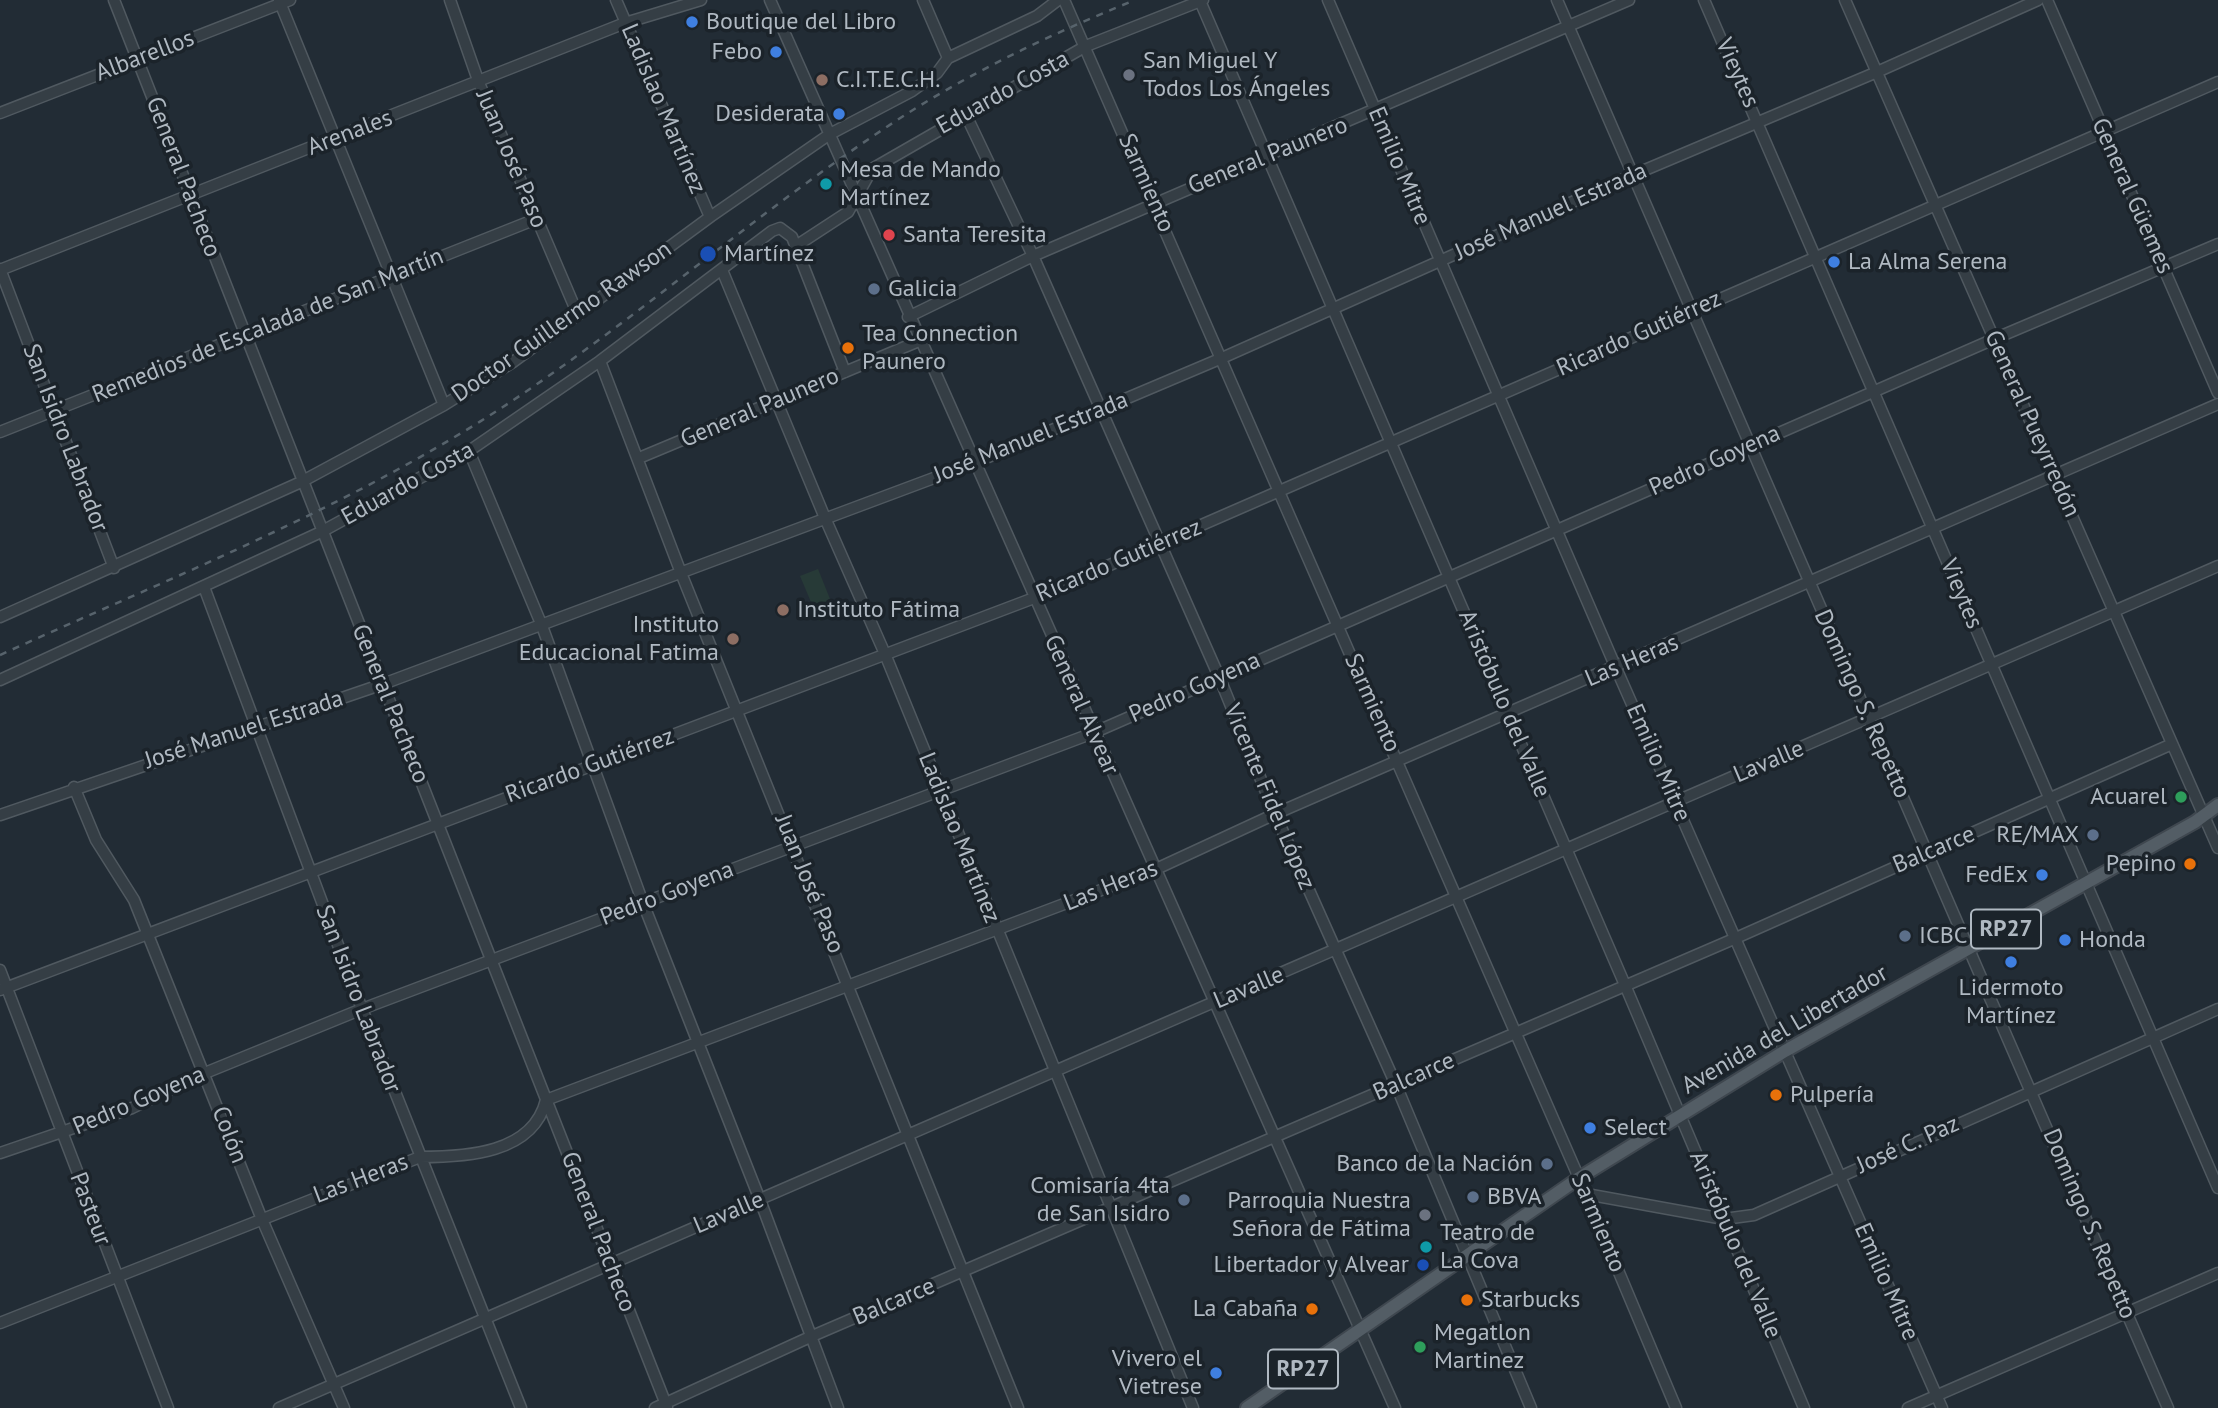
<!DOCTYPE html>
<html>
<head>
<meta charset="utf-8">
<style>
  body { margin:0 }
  canvas { display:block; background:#222c35 }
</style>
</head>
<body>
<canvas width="2218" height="1408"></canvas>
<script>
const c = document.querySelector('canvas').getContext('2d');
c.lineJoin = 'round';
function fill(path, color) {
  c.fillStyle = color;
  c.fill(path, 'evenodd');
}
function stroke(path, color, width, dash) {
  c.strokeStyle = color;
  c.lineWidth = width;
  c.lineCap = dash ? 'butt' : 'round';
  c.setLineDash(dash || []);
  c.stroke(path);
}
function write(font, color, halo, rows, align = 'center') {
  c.font = font + ' "PT Sans",sans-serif';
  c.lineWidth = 7;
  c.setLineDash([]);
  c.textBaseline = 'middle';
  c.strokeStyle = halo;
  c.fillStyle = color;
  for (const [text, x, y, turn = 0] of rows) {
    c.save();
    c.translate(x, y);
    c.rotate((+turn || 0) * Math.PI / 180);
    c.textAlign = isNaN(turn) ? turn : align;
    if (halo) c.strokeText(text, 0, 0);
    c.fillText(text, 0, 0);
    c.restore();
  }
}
fill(new Path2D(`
  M818,569L836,614L819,621L800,576Z`), '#273a37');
const minor = new Path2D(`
  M114,0L667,1407
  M279,0L444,405
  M450,0L479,83L578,315
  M616,0L710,217
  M770,0L1395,1408
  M923,0L948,58
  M1064,0L1586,1194L1676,1408
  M1328,0L1616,668L1942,1408
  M1557,0L2168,1408
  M1704,0L2218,1188
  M1845,0L2218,848
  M2047,0L2218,393
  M1200,1L1625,985L1804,1408
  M0,113L290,0
  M965,113L1033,256L1220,679L1275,814L1396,1085L1531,1408
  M796,246L848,212L872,169L1086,46L1203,0
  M0,269L114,568
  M0,270L625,23L701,0
  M722,270L825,518L885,654L1193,1408
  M908,317L1033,256L1629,0
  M600,361L681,573L1018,1408
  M0,432L536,219
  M469,451L542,626L643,903L760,1200L838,1408
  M639,458L919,341
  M204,587L362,1009L521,1408
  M0,617L301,482L444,405L513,362L710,217L830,134L912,91L937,73L948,58L1037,16L1058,0
  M0,680L321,532L469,451L600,361L772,231L780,228L792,237L845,372
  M74,787L96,840L134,900L261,1217L344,1408
  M0,815L383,684L974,463L1222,358L1633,175L1877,72L2038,0
  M0,970L168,1408
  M0,990L1034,598L2218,82
  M0,1153L132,1108L205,1073L362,1009L1093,733L1994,339L2218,244
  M1586,1194L1724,1219L1754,1215L2218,1009
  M0,1323L420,1157C465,1157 533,1154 546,1100L1154,870L1275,814L2218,404
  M279,1408L2218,566
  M655,1408L810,1337L1736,938L2172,744
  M1908,1408L2218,1273`);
const major = new Path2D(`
  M1247,1408L1579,1178L1785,1051L2195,822L2218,805`);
stroke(minor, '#505960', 13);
stroke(major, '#3f474f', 16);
stroke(minor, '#353e45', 10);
stroke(major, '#535d65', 12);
stroke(new Path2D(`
  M0,655C172,577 351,507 509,403C645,313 768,203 905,115C977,69 1056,32 1135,0`), '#57636c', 2.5, [7, 7]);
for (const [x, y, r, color] of [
  [692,22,7,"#3f7fe0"],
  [776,52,7,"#3f7fe0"],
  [1129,75,7,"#6b7280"],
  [822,80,7,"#8d6e63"],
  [839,114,7,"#3f7fe0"],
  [826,184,7,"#0f9aa8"],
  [889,235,7,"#e0444e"],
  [708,254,9,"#1a4fb4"],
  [1834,262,7,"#3f7fe0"],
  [874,289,7,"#5c6f8a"],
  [848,348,7,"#e8710a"],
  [783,610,7,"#8d6e63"],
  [733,639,7,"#8d6e63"],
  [2181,797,7,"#2e9e5b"],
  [2093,835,7,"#5c6f8a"],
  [2190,864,7,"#e8710a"],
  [2042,875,7,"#3f7fe0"],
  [1905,936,7,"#5c6f8a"],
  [2065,940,7,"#3f7fe0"],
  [2011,962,7,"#3f7fe0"],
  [1776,1095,7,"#e8710a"],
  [1590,1128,7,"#3f7fe0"],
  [1547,1164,7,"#5c6f8a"],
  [1473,1197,7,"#5c6f8a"],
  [1184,1200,7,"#5c6f8a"],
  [1425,1215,7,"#6b7280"],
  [1426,1247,7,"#0f9aa8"],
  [1423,1265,7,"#1a4fb4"],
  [1467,1300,7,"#e8710a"],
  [1312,1309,7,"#e8710a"],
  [1420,1347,7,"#2e9e5b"],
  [1216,1373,7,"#3f7fe0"]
]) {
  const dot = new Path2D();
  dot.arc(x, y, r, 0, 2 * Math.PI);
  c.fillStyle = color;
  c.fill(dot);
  stroke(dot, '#1b232a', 2.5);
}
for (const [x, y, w] of [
  [2006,929,70],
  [1303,1369,70]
]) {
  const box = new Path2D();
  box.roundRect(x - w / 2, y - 19.5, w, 39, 5);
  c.fillStyle = '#1b232a';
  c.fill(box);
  stroke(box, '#b0b9c2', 2);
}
write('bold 23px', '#b0b9c2', null, [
  ["RP27",2006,929],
  ["RP27",1303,1369]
]);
write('24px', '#b0b9c2', '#1b232a', [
  ["Boutique del Libro",706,22],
  ["Febo",762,52,"right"],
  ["San Miguel Y",1143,61],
  ["Todos Los Ángeles",1143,89],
  ["C.I.T.E.C.H.",836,80],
  ["Desiderata",825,114,"right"],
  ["Mesa de Mando",840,170],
  ["Martínez",840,198],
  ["Santa Teresita",903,235],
  ["Martínez",724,254],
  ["La Alma Serena",1848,262],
  ["Galicia",888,289],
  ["Tea Connection",862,334],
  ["Paunero",862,362],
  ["Instituto Fátima",797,610],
  ["Instituto",719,625,"right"],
  ["Educacional Fatima",719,653,"right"],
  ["Acuarel",2167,797,"right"],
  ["RE/MAX",2079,835,"right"],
  ["Pepino",2176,864,"right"],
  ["FedEx",2028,875,"right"],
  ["ICBC",1919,936],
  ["Honda",2079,940],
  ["Lidermoto",2011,988,"center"],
  ["Martínez",2011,1016,"center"],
  ["Pulpería",1790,1095],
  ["Select",1604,1128],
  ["Banco de la Nación",1533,1164,"right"],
  ["Comisaría 4ta",1170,1186,"right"],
  ["de San Isidro",1170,1214,"right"],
  ["BBVA",1487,1197],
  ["Parroquia Nuestra",1411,1201,"right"],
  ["Señora de Fátima",1411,1229,"right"],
  ["Teatro de",1440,1233],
  ["La Cova",1440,1261],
  ["Libertador y Alvear",1409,1265,"right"],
  ["Starbucks",1481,1300],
  ["La Cabaña",1298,1309,"right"],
  ["Megatlon",1434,1333],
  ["Martinez",1434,1361],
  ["Vivero el",1202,1359,"right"],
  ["Vietrese",1202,1387,"right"]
], 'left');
write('24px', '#b0b9c2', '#1b232a', [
  ["Albarellos",145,56,-21],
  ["Vieytes",1737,73,66],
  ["Eduardo Costa",1003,93,-29],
  ["Ladislao Martínez",663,109,67],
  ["Arenales",350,133,-21],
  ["General Paunero",1268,156,-22],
  ["Juan José Paso",511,159,67],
  ["Emilio Mitre",1399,166,67],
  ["General Pacheco",183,177,69],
  ["Sarmiento",1146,183,66],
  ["General Güemes",2132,196,66],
  ["José Manuel Estrada",1551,212,-24],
  ["Doctor Guillermo Rawson",562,322,-35],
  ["Remedios de Escalada de San Martín",268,326,-22],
  ["Ricardo Gutiérrez",1639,334,-24],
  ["General Paunero",760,408,-23],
  ["General Pueyrredón",2032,424,66],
  ["San Isidro Labrador",65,438,69],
  ["José Manuel Estrada",1031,438,-22],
  ["Pedro Goyena",1715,461,-24],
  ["Eduardo Costa",408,484,-29],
  ["Ricardo Gutiérrez",1119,561,-23],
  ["Vieytes",1961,594,67],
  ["Las Heras",1632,661,-23],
  ["Pedro Goyena",1195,688,-24],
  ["Sarmiento",1372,703,66],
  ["General Pacheco",390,704,68],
  ["Aristóbulo del Valle",1504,704,67],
  ["Domingo S. Repetto",1862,704,66],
  ["General Alvear",1081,705,66],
  ["José Manuel Estrada",244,730,-18],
  ["Lavalle",1769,762,-23],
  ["Emilio Mitre",1658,763,66],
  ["Ricardo Gutiérrez",590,766,-20],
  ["Vicente Fidel López",1269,797,67],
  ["Ladislao Martínez",959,838,68],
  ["Balcarce",1934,850,-23],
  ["Juan José Paso",809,884,68],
  ["Las Heras",1111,886,-22],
  ["Pedro Goyena",667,894,-21],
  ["Lavalle",1249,988,-23],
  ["San Isidro Labrador",358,999,69],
  ["Avenida del Libertador",1785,1030,-30],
  ["Balcarce",1414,1077,-24],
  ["Pedro Goyena",139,1101,-23],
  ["Colón",229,1135,69],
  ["José C. Paz",1908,1145,-24],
  ["Las Heras",361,1179,-21],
  ["Pasteur",90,1209,69],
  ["Lavalle",729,1213,-23],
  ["Sarmiento",1598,1223,67],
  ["Domingo S. Repetto",2089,1224,67],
  ["General Pacheco",598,1232,69],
  ["Aristóbulo del Valle",1735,1245,67],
  ["Emilio Mitre",1886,1282,66],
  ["Balcarce",894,1302,-23]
]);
</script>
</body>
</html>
